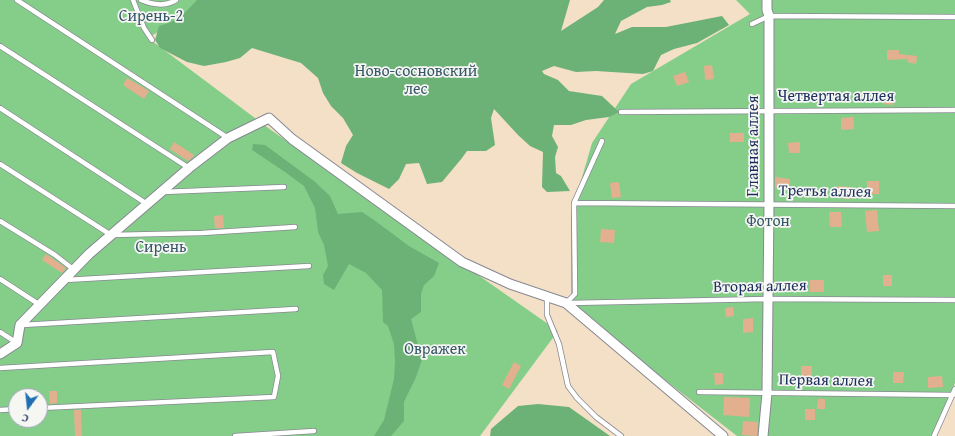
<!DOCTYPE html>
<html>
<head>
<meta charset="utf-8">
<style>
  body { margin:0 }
  #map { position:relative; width:955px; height:436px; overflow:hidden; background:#f3e0c7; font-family:"Gentium Book Plus",serif }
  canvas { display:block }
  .north { position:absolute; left:8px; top:388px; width:40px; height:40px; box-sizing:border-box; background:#f6f6f2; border:1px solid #9ea6b7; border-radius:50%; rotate:195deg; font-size:11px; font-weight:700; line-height:16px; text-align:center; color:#1b2f5e }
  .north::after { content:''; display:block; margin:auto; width:14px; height:18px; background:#1f6fb2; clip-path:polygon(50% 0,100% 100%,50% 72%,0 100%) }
</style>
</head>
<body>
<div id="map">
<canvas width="955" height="436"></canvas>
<div class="north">С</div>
</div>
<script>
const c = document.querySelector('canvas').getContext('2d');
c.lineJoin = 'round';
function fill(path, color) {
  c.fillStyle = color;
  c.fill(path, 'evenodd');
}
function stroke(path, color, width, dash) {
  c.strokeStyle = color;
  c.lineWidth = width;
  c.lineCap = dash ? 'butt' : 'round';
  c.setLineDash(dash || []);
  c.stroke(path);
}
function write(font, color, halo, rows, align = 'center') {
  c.font = font + ' "Gentium Book Plus",serif';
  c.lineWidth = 3.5;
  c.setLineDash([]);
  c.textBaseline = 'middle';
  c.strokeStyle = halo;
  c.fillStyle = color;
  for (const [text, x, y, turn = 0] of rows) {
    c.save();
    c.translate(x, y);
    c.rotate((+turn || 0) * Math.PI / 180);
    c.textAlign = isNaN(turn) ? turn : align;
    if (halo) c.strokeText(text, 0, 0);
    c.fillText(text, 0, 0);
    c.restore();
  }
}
fill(new Path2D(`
  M0,0H212L148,38L271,130L558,331L480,436H0ZM16,396H40V420H16Z
  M736,0H955V383L935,436H737L566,303L571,299V215L592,143L631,84L750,14Z`), '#85ce8a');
fill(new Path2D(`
  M197,0H570L561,31L598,7L604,0H670L671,2L662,5L647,7L621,21L615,34L632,27H666L722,16L729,25L697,43L674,49L661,55L653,71L643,74L596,71L576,72L554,66L542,71L544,74L558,80L569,91L602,96L619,112L609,117L586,120L571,125H554L552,136L558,147L555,157L556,173L561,176L570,191L547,192L542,187L543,152L530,146L518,135L494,109L491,118L495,145L486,151H467L462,158L442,182L427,184L419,163L406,164L399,179L389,189L357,173L341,163L346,146L353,135L343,118L331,106L323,93L318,78L301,63L252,48L240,58L226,62L204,66L187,62L160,48L155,40L159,26C178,21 184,14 197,0Z
  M253,144L265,145L314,181L330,196L338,214L362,212L374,220L409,246L439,263L434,276L424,285L421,294V312L411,319L422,360L416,377L404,402V421L391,436H374L384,420L394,379L395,361L394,344L388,326L383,322L382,290L366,273L349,264L334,290L324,284L323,275L328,266L324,245L318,232L315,208L304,186L285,172L252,150Z
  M538,404L569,407L610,436H490L491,429L518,406Z`), '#6cb176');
fill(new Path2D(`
  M887,50H899V54L917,56L916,64L907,62L908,59L887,60Z
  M712,65L714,79L705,80L704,66Z
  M685,72L689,82L677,86L673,76Z
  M127,78L149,91L144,99L123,85Z
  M882,94H892L893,105L883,104Z
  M853,117L854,129L841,130V118Z
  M730,133H744V142H730Z
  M174,142L194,155L192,158L188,161L170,149Z
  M800,142V153H789L788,143Z
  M775,177L790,179L789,189L775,187Z
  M867,181H879V194H867Z
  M619,182L621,197L612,198L610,183Z
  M838,186L851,187V199L838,198Z
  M877,210L879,231L867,232L865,211Z
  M829,212H841L842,227H830Z
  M223,215L224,228H215L214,216Z
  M601,229L615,230L614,243L600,242Z
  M46,254L66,268L62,273L42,260Z
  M883,275H892V286H883Z
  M810,280H824V292H810Z
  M733,307L734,316L726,317L725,308Z
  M753,318V332L743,333V319Z
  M514,362L521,366L509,389L502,385Z
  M801,366H812V380H801Z
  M893,372H904L903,383H893Z
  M714,373H723V384L715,385Z
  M942,376L943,387L928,388V377Z
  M49,391H57V403L50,404Z
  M724,397L750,398L749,417L723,415Z
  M818,399H825V409H817Z
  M805,409H815V420H805Z
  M74,410H81L82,436H75Z
  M743,421L758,422L757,436L742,435Z`), '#e3b08f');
const lane = new Path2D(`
  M17,0L228,138
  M133,0L144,28L152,40
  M141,0C153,5 165,7 176,0
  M752,24L769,16L955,17
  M0,46L189,168
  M0,108L147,204
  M621,112L955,110
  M0,164L111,235L202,233L295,227
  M163,192L284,187
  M574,203L955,206
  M0,221L55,255L73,269
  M0,279L40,305
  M65,280L309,266
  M547,297V315L559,344L568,386L577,398L596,417L621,436
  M566,303L575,294L574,203L602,141
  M569,303L768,299L955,300
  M22,325L296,309
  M0,332L17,343
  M0,368L273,352L278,376L274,397L40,408
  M699,392L953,395
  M0,410L16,409
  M235,436L314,431
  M934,436L955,389`);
const street = new Path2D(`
  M0,354L17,343L20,325L89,254L189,168L228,138L269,118L292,139L462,262L510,284L566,303L723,436
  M763,436L767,393L769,204V16L767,10V0`);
stroke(lane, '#878892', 6);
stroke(street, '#878892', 11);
stroke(lane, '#fff', 4.5);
stroke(street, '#fff', 9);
write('16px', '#365769', '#f6f6f2', [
  ["Сирень-2",151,17],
  ["Ново-сосновский",416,72],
  ["лес",416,90],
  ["Фотон",768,222],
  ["Сирень",161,248],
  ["Овражек",435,350]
]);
write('16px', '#1b2f5e', '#f6f6f2', [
  ["Четвертая аллея",836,97],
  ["Главная аллея",754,146,-90],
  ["Третья аллея",825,192,1],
  ["Вторая аллея",760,287,-1],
  ["Первая аллея",826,381,1]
]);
</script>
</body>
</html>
